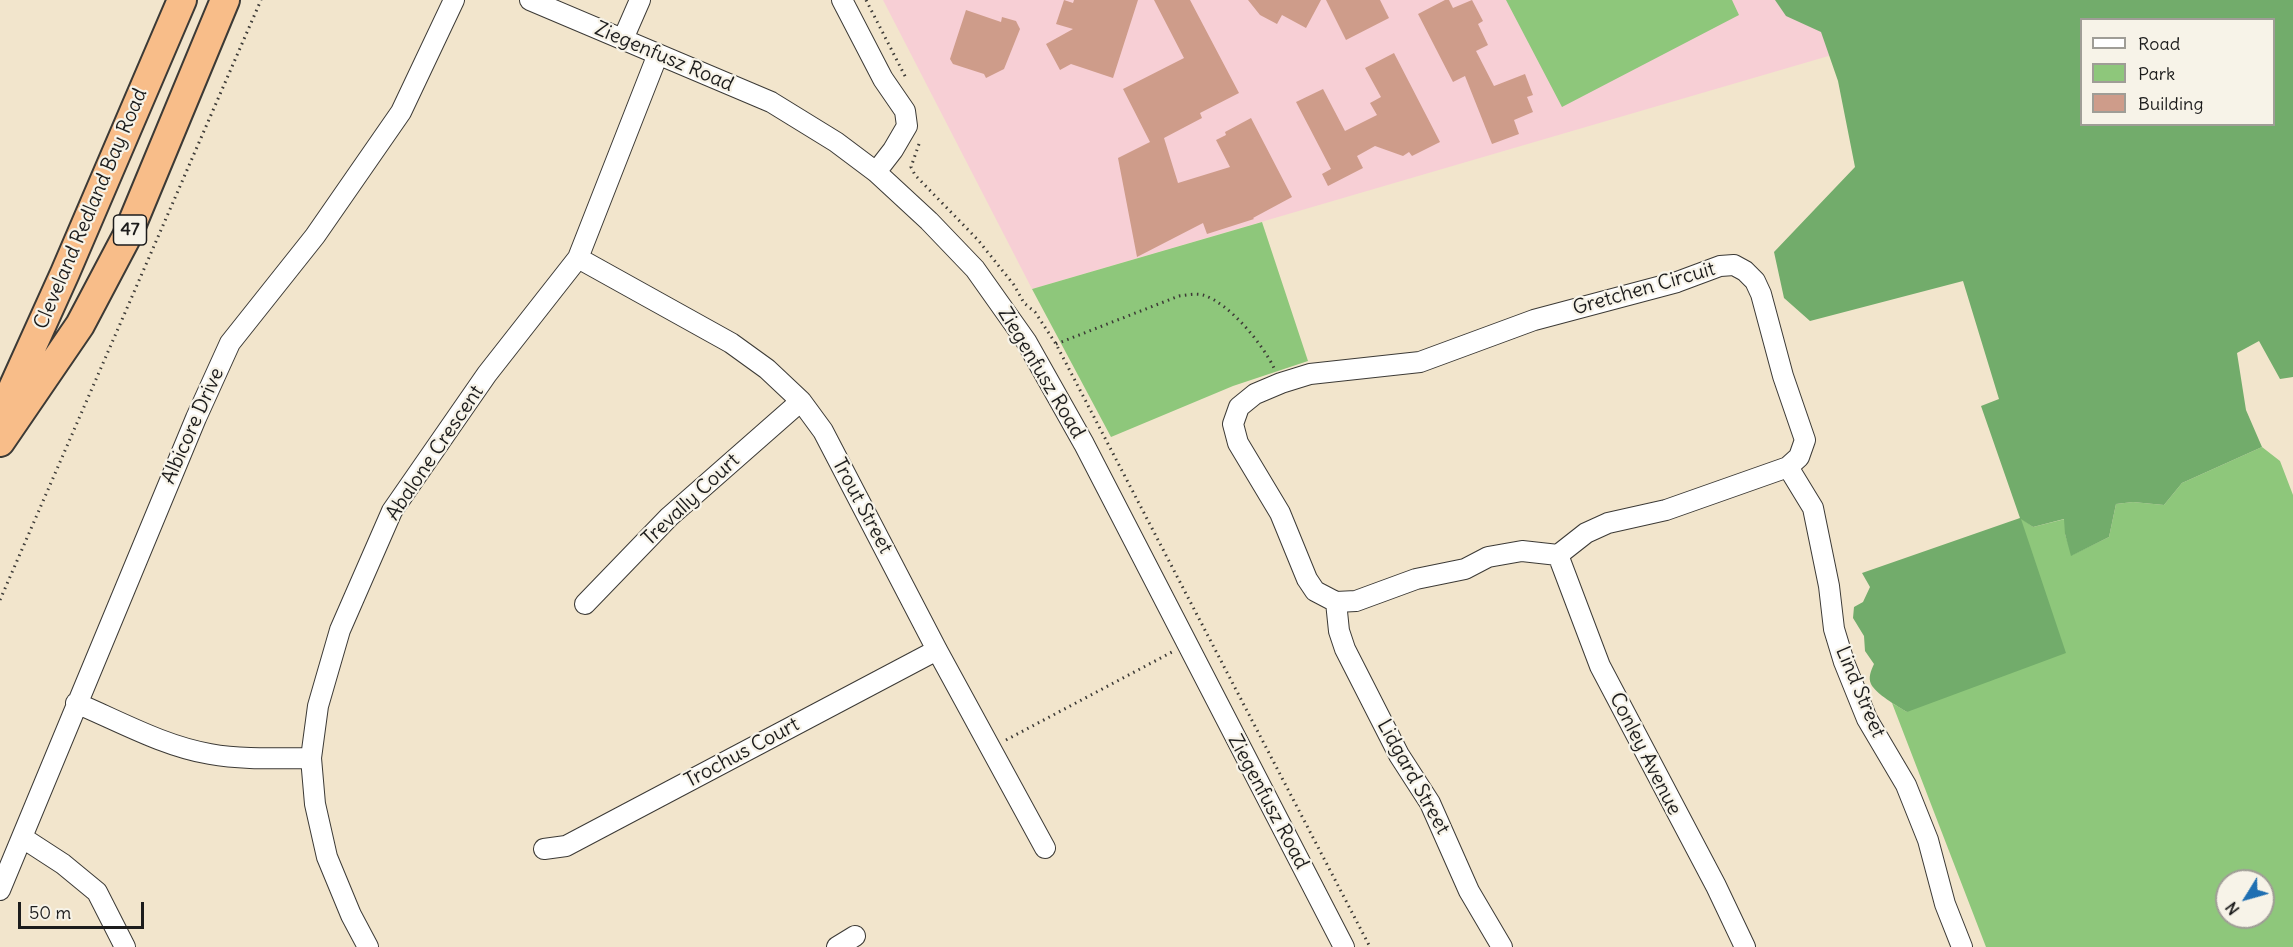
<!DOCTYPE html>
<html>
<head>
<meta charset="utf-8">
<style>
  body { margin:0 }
  #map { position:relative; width:2293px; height:947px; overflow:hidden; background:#f2e5cc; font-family:Delius,sans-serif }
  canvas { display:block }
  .legend { position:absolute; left:2080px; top:18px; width:195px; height:108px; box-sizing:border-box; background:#f7f3e8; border:2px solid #9f9d96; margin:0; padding:8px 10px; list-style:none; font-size:18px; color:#1c1c1c }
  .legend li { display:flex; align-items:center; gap:12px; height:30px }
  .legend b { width:30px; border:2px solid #9f9d96 }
  .north { position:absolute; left:2215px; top:869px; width:60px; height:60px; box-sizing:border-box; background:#f7f3e8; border:2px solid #9f9d96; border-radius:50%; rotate:233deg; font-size:16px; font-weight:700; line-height:24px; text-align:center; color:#1c1c1c }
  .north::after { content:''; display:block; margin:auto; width:21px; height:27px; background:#1f6fb2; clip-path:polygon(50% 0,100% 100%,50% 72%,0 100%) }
  .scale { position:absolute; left:18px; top:902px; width:126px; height:27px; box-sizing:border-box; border:3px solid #1c1c1c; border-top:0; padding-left:8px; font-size:18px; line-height:21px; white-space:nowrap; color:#1c1c1c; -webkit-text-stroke:4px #f7f3e8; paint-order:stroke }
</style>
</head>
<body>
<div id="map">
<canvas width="2293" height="947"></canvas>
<ul class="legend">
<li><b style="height:8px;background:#fff"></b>Road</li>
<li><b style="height:16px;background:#8ec77b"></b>Park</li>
<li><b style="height:16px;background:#ce9c8a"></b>Building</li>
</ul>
<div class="north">N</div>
<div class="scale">50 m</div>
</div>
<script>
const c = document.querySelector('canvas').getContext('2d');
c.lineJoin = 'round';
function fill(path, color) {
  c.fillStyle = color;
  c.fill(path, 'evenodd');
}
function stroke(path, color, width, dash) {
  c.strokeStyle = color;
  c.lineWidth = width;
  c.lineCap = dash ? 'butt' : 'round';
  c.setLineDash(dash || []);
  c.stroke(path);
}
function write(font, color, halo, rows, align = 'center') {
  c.font = font + ' Delius,sans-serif';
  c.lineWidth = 4.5;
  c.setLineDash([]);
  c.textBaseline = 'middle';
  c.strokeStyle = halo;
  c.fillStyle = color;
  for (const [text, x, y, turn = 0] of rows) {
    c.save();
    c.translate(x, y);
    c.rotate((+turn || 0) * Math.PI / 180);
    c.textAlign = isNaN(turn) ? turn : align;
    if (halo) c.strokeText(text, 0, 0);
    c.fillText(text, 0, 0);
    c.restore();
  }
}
fill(new Path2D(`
  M883,0H2020L1032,289Z`), '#f7cfd5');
fill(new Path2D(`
  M1506,0H1732L1739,15L1562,107Z
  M1262,222L1308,361L1233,386L1111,437L1032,289Z
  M2262,447L2280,461L2293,495V947H1986L1892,703L1907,712L2021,518L2033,527L2065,519V534L2072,555L2109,537L2116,504L2133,502L2164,505L2182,483ZM2227,881H2263V917H2227Z`), '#8ec77b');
fill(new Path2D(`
  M1775,0H2293V377L2280,379L2259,341L2237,353L2246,410L2262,447L2182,483L2164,505L2133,502L2116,504L2109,537L2071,556L2065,534L2064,519L2033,527L2021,519L2066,653L1907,712C1897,706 1876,694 1871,684C1868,677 1871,671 1874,664L1865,651L1864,636L1853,618L1854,607L1863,602L1870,587L1862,573L2020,518L1981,406L1999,399L1963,281L1810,321L1784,298L1774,252L1855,167L1838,81L1821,32L1786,16ZM2082,20H2274V124H2082Z`), '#72ac6b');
fill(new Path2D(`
  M1064,0L1073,3L1074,0H1138L1113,78L1071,64L1060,70L1046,44L1073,29L1056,24Z
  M1154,0H1190L1239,93L1200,113L1202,118L1164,138L1178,183L1230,167L1216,140L1226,135L1225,132L1251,118L1292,197L1253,218L1254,219L1207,234L1203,223L1137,257L1118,158L1150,142L1123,89L1184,58Z
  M1248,0H1321L1306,28L1282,15L1277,24L1260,15Z
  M1326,0H1380L1389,18L1346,40Z
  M1445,0H1449L1453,8L1472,0L1483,21L1478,24L1488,45L1476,51L1494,86L1525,74L1533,95L1527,97L1533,112L1514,120L1519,134L1492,144L1465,76L1453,82L1418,14Z
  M966,10L1001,22L1002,17L1016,21L1020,29L1004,69L986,78L984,74L953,64L950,59Z
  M1394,53L1440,142L1412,156L1409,152L1403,156L1375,146L1357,156L1363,168L1328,186L1322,174L1331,169L1296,102L1323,89L1345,131L1377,115L1370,103L1381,97L1365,68Z`), '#ce9c8a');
const minor = new Path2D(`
  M530,0L771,102L836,142L876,172L929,221L975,269L1026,341L1084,444L1344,947
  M842,0L883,79L905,111L907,126L893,150L876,172
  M623,39L640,0
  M578,258L731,343L767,369L801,401L823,431L937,650L1045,848
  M1734,265L1745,271L1755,281L1761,294L1783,376L1805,440L1799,457L1788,467L1666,510L1608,523L1586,533L1558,555L1522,551L1488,557L1465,569L1416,579L1356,601L1336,602L1315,591L1307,579L1280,513L1238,443L1233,424L1239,407L1255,394L1281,383L1310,374L1420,362L1534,320L1677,282L1720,266Z
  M1788,467L1813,508L1829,586L1834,629L1844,662L1867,719L1906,785L1928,840L1945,904L1962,947
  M1558,555L1600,666L1716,886L1745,947
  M1336,602L1339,631L1345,649L1399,755L1430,803L1469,891L1502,947
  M585,604L669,517L801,401
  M76,703C119,721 163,746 210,754C243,760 277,758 311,758
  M23,838L63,864L97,892L125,947
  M544,849L566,846L937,650
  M0,890L196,418L230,343L315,236L401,112L454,0
  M368,947L351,915L327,857L315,804L311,758L318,706L340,630L392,511L487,374L578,258L658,54
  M837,947L855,936`);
const highway = new Path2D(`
  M0,417L65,273L182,0
  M0,442L80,325L127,236L225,0`);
stroke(minor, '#3c3a36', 22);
stroke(highway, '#3c3a36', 32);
stroke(new Path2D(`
  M866,0L906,78
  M919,144L911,167L915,175L978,240L1014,285L1024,303L1035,312L1056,344L1370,947
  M1056,344L1179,296C1187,295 1196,293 1203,295C1229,303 1262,343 1274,368
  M0,600L261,0
  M1006,740L1172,652`), '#3c3a36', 3, [1.5, 4.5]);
stroke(minor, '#fff', 20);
stroke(highway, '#f8bd89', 28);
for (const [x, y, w] of [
  [130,230,33]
]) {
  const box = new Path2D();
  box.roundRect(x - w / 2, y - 15, w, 30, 4.5);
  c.fillStyle = '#f7f3e8';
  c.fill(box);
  stroke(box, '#1c1c1c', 1.5);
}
write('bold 18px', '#1c1c1c', null, [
  ["47",130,230]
]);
write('20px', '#1c1c1c', '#f7f3e8', [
  ["Ziegenfusz Road",664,57,23],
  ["Cleveland Redland Bay Road",91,209,-67],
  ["Gretchen Circuit",1644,289,-16],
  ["Ziegenfusz Road",1041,373,59],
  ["Albicore Drive",193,426,-66],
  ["Abalone Crescent",435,453,-56],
  ["Trevally Court",691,500,-43],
  ["Trout Street",862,506,62],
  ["Lind Street",1860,692,67],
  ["Trochus Court",742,753,-28],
  ["Conley Avenue",1645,754,63],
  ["Lidgard Street",1413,777,61],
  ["Ziegenfusz Road",1268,802,62]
]);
</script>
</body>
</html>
